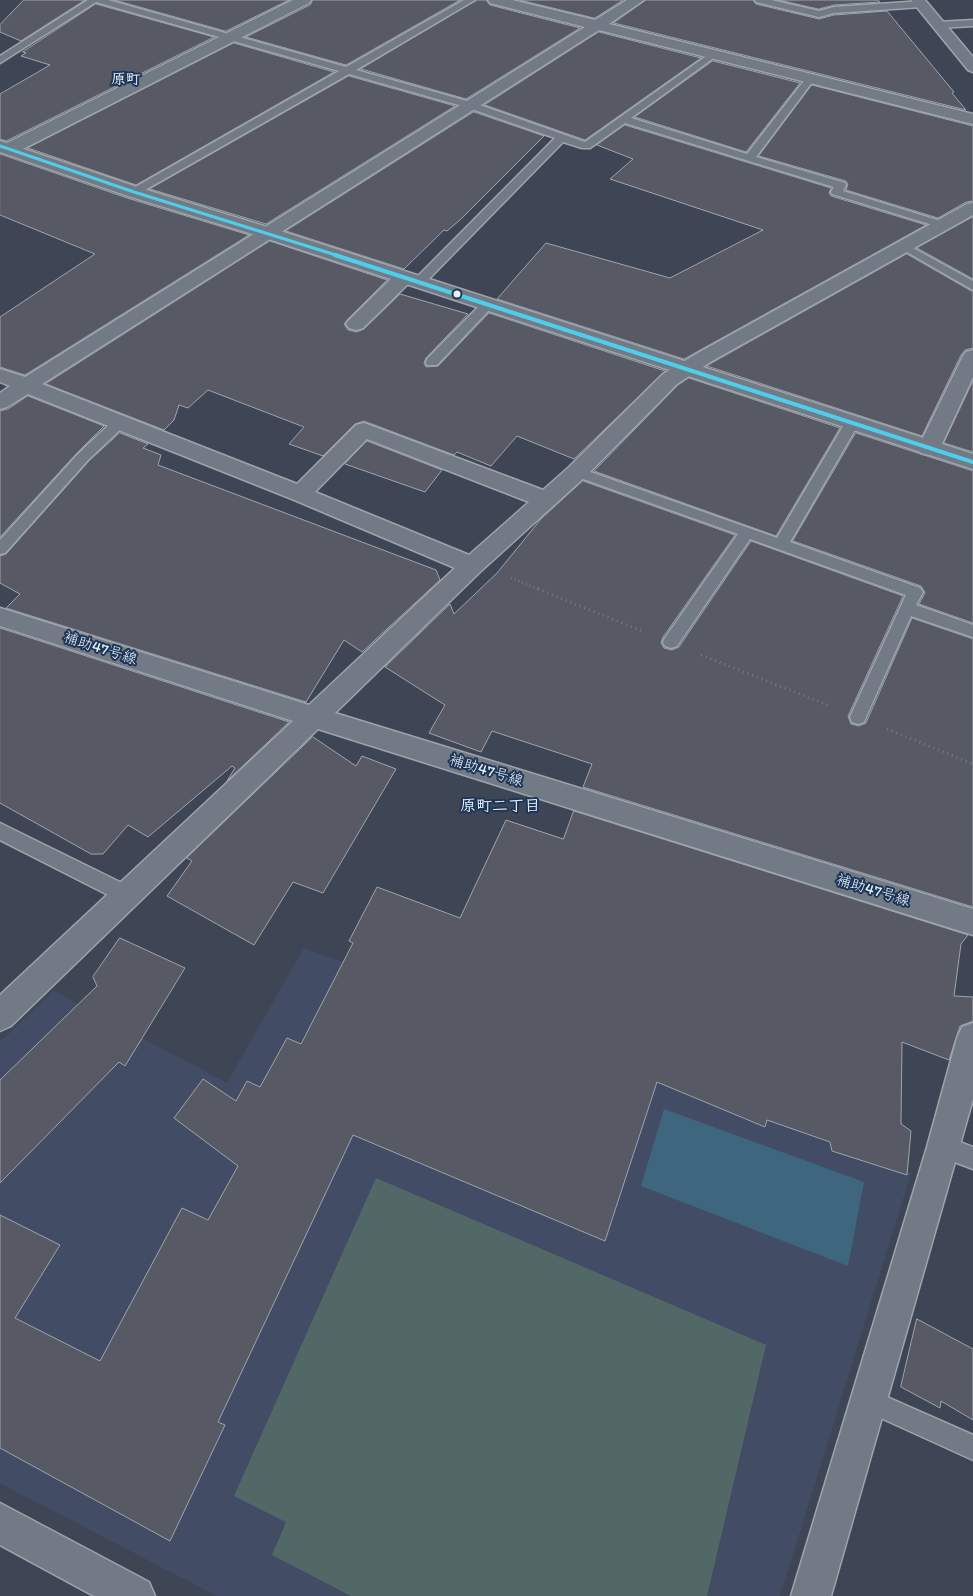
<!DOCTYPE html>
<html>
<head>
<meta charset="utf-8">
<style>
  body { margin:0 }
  canvas { display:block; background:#3e4656 }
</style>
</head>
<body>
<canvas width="973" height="1596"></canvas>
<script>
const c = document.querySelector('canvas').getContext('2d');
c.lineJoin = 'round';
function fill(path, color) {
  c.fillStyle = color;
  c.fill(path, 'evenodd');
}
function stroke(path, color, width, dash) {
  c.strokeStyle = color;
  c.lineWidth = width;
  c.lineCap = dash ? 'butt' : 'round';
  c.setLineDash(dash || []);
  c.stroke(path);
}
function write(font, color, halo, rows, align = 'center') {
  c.font = font + ' Itim,"Klee One",sans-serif';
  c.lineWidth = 4;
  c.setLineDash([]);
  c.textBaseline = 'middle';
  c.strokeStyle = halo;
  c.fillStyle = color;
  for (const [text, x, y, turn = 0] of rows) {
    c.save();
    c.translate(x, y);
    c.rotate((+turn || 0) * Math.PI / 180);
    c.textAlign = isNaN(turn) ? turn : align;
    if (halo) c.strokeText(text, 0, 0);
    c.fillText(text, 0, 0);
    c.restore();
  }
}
fill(new Path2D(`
  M304,948L911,1173L780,1596H217L0,1483V1042L53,991L227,1083Z`), '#434c65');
fill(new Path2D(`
  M376,1178L766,1345L707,1596H351L272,1555L286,1522L234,1496Z`), '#526867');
fill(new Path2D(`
  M664,1109L864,1182L848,1266L641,1186Z`), '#3e677f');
const building = new Path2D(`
  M24,0H85L21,41L0,32V25Z
  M115,0H289L226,31Z
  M313,0H460L346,65L246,37L310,5Z
  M477,0H486L490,5L580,28L466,99L361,69Z
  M520,0H623L595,18Z
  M646,0H753L756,4L819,19L834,15L887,11L954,92L952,93L966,110L614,23Z
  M779,0H878L880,2L834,5L819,9Z
  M96,4L214,37L6,141L0,139V94L50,65L21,56L26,53L23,52Z
  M599,32L701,58L585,140L485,105Z
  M234,43L334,72L136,185L28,148Z
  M713,61L800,83L746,152L635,117Z
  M349,76L455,106L266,224L150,189Z
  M812,85L973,126V201L966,202L938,218L846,190L848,184L846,181L759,156Z
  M474,112L544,136L461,219L447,231L444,230L404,269L286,231Z
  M625,125L831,188L829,193L831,196L926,225L684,359L497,299L546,243L670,278L763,230L610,179L633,159L597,145Z
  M0,154L127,198L249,235L25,375L0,367V317L95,254L0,215Z
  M973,217V279L917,248Z
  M270,241L387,280L348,319L344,324L348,330L357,332L364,329L400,294L468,314L426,358L424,363L426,367L438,366L489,313L665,371L574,459L517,436L491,466L457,452L454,455L364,421L355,424L323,456L289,444L304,427L208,390L188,408L179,405L174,420L164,430L46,384Z
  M907,254L973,292V348L965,350L961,355L922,436L707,366Z
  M689,378L840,428L776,536L594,471L678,385Z
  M973,381V452L944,443Z
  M28,396L104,426L77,453L0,537V411L8,409Z
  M120,433L148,444L143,448L161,455L158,465L436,570L440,580L362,652L344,640L306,702L6,608L20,594L0,583V556L6,554L89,461Z
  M856,433L973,471V623L919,604L925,593L921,586L793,541Z
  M367,441L442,470L425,492L345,464Z
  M583,481L735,535L663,637L661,643L664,648L672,650L679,647L751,541L903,596L848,716L851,724L859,726L866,723L912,618L973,639V907L583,787L592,764L492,731L481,752L429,733L445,705L385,667L450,604L454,614L497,573L541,519Z
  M0,628L289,722L227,781L235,768L232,766L148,837L128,825L103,854H91L0,803Z
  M313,737L356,766L362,756L396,769L323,893L293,882L254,945L167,896L192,861L187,858Z
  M574,811L968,935L961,944L954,996L973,997V1021L960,1026L949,1060L902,1042L901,1124L911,1131L907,1175L832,1151L830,1142L767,1120L765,1127L657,1082L605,1241L353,1135L218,1422L225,1425L170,1541L0,1448V1215L60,1245L15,1318L100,1361L182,1208L208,1220L238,1166L174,1118L203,1079L236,1101L247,1081L260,1087L287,1038L301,1044L353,943L349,941L377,887L460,918L506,820L563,839Z
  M120,938L185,968L125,1066L119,1062L0,1183V1080L97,986L93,977Z
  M917,1319L973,1349V1420L941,1401L940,1408L901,1387Z`);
fill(building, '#575a64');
stroke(building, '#9ea4ac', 1);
const lane = new Path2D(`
  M88,0H108L346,67L464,0H475L356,70L474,103L585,142L712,52L717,55L715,57L631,118L747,154L807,77H813V81L756,157L845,183L846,185L843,191L947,223L949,225L947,227H939L832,194L831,192L834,187L625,123L590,148H582L563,142L422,286H414L412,283L414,280L555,138L466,107L349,74L138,194H130L129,192L130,190L339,71L96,2L0,63V56Z
  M755,0H771L819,11L834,7L922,1L926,4L922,7L834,13L819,17L756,2Z
  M973,20V26L938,28L933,25L938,22Z
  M904,243L973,281V290L900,248L898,246Z
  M487,301L491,302L493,305L491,308L437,365H427L426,362L427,359L483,302Z
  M120,418L125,419L127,422L125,425L88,460L5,553L0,554V540L78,454L115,419Z
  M852,419L857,420L859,423L790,542L920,588L923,592L916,605L973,625V637L911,616L866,717L864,722L858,724L852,722L850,717L906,595L750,539L677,646L671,648L665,646L663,642L665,638L738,534L572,475L570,472L572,469H582L777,538L845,423L847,420Z
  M0,823L134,889L136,895L134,901L127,903L120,901L0,840Z
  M944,1136L973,1147V1169L936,1155L933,1147L936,1139Z
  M869,1389L973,1435V1460L861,1409L857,1401L861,1393Z`);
const street = new Path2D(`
  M293,0H311L309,3L15,153H3L1,149L3,145Z
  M488,0H512L595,20L627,0H644L609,24L973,114V124L599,30L42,384L297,484L356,425L364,423L543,490L569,467L663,374L698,353L967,204L973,203V215L712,361L677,384L585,477L480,572L335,713L973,909V935L318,729L11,1026L0,1031V995L293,721L0,626V608L309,705L455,568L292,499L28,394L7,407L0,409V393L10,386L0,382V369L25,377L585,27L490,3ZM367,439L529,502L469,555L315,492Z
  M403,272L410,274L412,278L410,282L363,328L356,330L349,328L346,324L349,320L396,274Z
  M973,350V377L940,448L937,453L929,455L921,453L918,448L963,356L966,352Z
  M973,1023V1099L831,1596H791L927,1147L957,1038L962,1027Z
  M0,1503L149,1582L155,1596H94L0,1545Z`);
const secondary = new Path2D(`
  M911,0H925L973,57V72L968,70Z
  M0,141L140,188L274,229L973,454V469L262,237L128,196L0,152Z`);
stroke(lane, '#9ea4ac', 3);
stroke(street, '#9ea4ac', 3);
stroke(secondary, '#9ea4ac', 3);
stroke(new Path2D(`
  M511,578L541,590`), '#727982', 2.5, [1, 3]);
stroke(new Path2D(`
  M538,589L642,631
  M701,655L830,706
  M887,729L973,764`), '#727982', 3, [1, 4]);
fill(lane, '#727a85');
fill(street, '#727a85');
fill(secondary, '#727a85');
stroke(new Path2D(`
  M0,146L134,192L339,256`), '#4dcfeb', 3);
stroke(new Path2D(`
  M335,255L973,462`), '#4dcfeb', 4);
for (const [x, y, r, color] of [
  [457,294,4.5,"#e8f1f8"]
]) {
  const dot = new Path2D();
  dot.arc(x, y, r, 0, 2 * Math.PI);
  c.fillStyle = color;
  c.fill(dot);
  stroke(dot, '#1d3557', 2);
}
write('bold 15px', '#e8f1f8', '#1d3557', [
  ["原町",126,80]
]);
write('15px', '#e8f1f8', '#1d3557', [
  ["補助47号線",100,649,18],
  ["補助47号線",486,771,17],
  ["補助47号線",873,891,17]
]);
write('bold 16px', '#e8f1f8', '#1d3557', [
  ["原町二丁目",500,807]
]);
</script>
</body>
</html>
